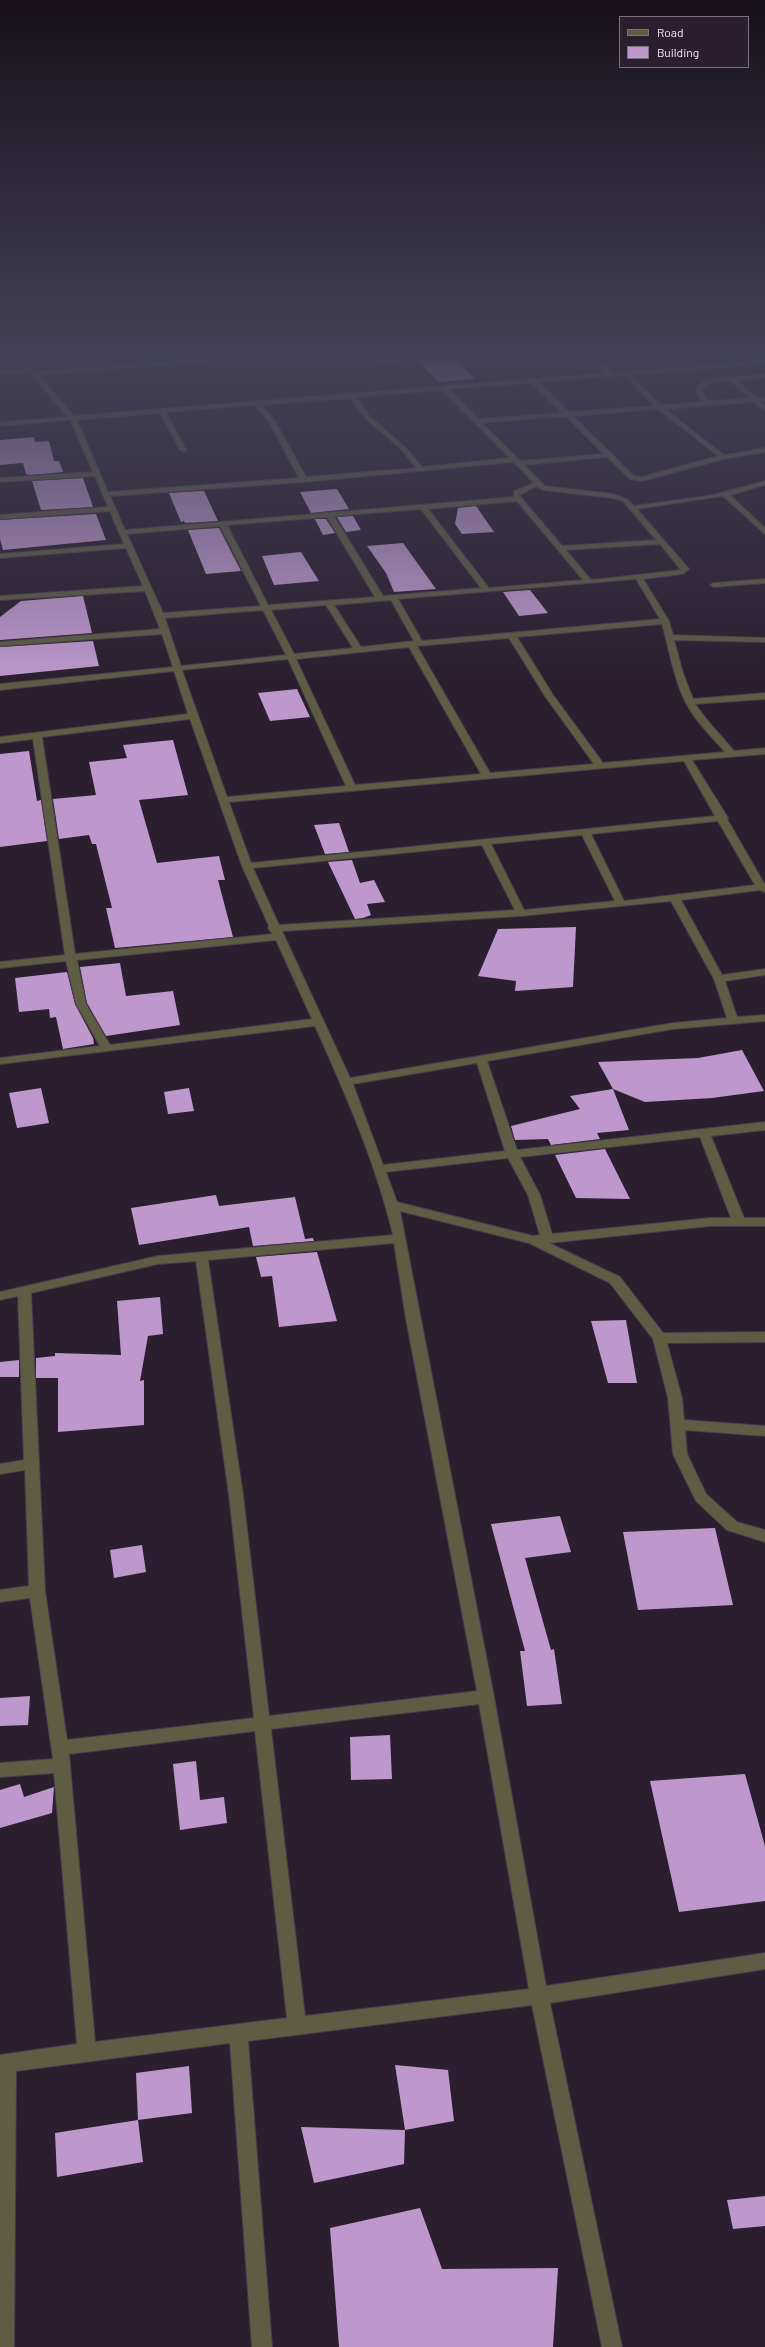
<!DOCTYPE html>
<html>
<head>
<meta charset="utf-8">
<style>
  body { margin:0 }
  #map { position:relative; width:765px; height:2347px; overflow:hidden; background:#2b1f2f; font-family:Barlow,sans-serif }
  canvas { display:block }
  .legend { position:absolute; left:619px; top:16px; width:130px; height:52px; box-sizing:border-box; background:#2b1f2f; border:1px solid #7c717f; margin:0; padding:5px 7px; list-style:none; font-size:12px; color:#f5ecf8 }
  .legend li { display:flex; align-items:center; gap:8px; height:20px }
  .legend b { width:20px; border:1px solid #7c717f }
</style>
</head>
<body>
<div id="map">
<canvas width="765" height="2347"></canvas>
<ul class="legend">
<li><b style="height:5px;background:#5e5d44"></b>Road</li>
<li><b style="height:11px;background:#be98cd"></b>Building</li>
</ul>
</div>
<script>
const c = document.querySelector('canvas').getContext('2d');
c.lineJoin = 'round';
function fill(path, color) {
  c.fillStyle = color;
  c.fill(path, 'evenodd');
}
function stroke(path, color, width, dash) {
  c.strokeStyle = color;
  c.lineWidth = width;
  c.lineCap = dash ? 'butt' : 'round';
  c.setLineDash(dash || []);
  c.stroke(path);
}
fill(new Path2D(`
  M452,357L475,379L438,382L419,361Z
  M34,437L35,442L49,441L54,461H59L63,472L30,475L26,474L23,463L0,465V440Z
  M83,478L93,507L41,510L32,481Z
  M337,489L349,509L311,513L300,492Z
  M201,491H204L218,521L185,523L184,521L181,522L169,493Z
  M476,506L494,532L462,534L455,524L458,508Z
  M96,514L106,540L3,550L0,539V520Z
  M353,516L361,530L346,532L337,517Z
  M315,519H326L335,533L323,535Z
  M219,528L241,571L206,574L188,530Z
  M403,543L436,589L394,592L386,573L367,546Z
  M301,552L319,581L274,585L262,556Z
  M530,590L548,613L519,616L503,592Z
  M83,596L92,633L0,640V617L21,601Z
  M93,641L99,666L0,676V647Z
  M297,689L310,717L270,721L258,693Z
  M173,740L188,795L139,800L157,863L219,856L225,880H218L233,937L115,948L106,908H112L96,844H92L89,835L59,839L53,799L96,795L89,762L127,758L123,745Z
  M29,751L37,801L41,800L47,841L0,847V754Z
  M339,823L349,852L325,854L314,825Z
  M352,860L360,883L374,880L385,902L367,904L371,915L363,918L355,919L328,862Z
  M576,927L573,987L515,991L516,981L478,976L498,929Z
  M120,963L126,996L173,991L180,1025L106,1036L87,1003L80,967Z
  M67,972L75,1004L93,1038L94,1044L63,1049L56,1017L50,1018L49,1009L19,1012L15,978Z
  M742,1050L764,1091L712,1098L645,1102L613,1089L598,1062L698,1058Z
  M41,1088L49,1123L17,1128L9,1093Z
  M189,1088L194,1111L168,1114L164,1092Z
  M613,1089L629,1130L597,1133L600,1139L551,1145L548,1139L515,1140L511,1126L580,1109L570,1096Z
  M605,1149L630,1199L576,1198L555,1155Z
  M216,1195L219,1206L295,1197L305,1239L313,1238L314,1241L253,1246L249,1227L139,1245L131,1208Z
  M317,1252L337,1321L279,1327L272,1276L261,1277L256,1257Z
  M160,1297L163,1334L148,1336L140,1381L144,1380V1425L58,1432V1378H36V1358L55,1356V1353L121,1355L117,1301Z
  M626,1320L637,1383H608L591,1321Z
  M19,1360V1377H0V1362Z
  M560,1516L571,1552L525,1558L551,1650L554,1649L562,1704L527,1706L520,1651H525L491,1524Z
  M715,1528L733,1605L638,1610L623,1532Z
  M142,1545L146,1572L114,1578L110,1550Z
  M30,1696L28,1725L0,1726V1698Z
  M390,1735L392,1779L351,1780L350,1737Z
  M196,1761L200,1800L224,1797L227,1823L180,1830L173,1764Z
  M745,1774L765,1846V1901L679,1912L650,1781Z
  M20,1784L24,1797L54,1787L52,1813L0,1828V1790Z
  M395,2065L448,2070L454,2121L405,2130Z
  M189,2066L192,2113L138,2120L136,2073Z
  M138,2120L143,2162L57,2177L55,2133Z
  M301,2127L405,2130L404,2164L314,2183Z
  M765,2196V2226L733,2229L727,2200Z
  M420,2208L442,2269L558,2268L553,2347H339L330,2228Z`), '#be98cd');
const minor = new Path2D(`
  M9,354H16L36,372L268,354H300L39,375L74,416L529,379L532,377L535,379L606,373L586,354H593L613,373L765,360V364L631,375L661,405L702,402L695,390L703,382L711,379L765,374V378L737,380L756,398L765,397V401H760L765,406V411L753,402L665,409L724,455L765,448V452L724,459L642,481L630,479L607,457L524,465L545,486L613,494L627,499L634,506L713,495L765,481V485L730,495L765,528V534L723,496L637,509L689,569L683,574L643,579L669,621L673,635L765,638V642L674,640L683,673L693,699L765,693V699L695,704L707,720L734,751L765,748V754L692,760L728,818L727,819L765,885V892L760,890L681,900L722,975L765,969V975L725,981L737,1017L765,1015V1021L673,1029L487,1061L517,1150L765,1122V1130L711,1136L744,1218H765V1226H710L549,1243L620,1277L663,1333L765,1332V1342L667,1343L682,1398L684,1420L765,1426V1436L685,1430L687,1454L706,1494L737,1522L765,1530V1542L727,1530L696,1501L673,1454L668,1398L653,1339L610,1283L529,1243L400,1211L494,1697L546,1986L765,1953V1969L550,2003L622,2347H602L532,2005L248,2041L272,2347H252L230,2043L16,2071L14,2347H0V2055L77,2044L54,1773L0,1777V1763L53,1759L30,1598L0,1602V1590L29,1586L25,1470L0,1474V1464L24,1460L18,1296L0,1300V1292L158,1256L393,1235C376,1163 345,1093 315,1026L0,1064V1058L100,1046L76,1004L66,961L0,968V962L65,955L33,739L0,743V737L188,714L174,671L0,690V684L173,667L162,634L0,646V642L160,629L145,591L0,600V596L143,586L126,548L0,558V554L124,544L110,511L0,519V515L108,507L95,476L0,482V478L93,472L70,420L0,426V422L68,417L30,373L0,375V371L27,370ZM625,375L654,406L569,412L539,382ZM730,381L750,398L708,401L701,390C710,381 718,381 730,381ZM532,383L562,413L478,419L449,389ZM442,390L510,458L422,467L406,448L370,417L356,397ZM350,398L366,419L402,450L416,468L306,477L275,421L261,405ZM255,405L269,422L299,478L108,492L77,420L160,413L180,450L183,452L186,450L166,412ZM658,409L718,456L642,477L634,476L573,416ZM566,416L604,454L520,461L482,423ZM514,462L534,483L514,491V497L125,530L110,496L304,482ZM537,486L543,490L612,498L623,501L656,540L562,546L519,495ZM517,501L583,580L489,588L428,509ZM421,509L481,588L383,596L334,516ZM327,517L375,597L268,605L227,525ZM220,526L261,606L163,613L127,534ZM660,544L681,570L591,580L566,550ZM636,579L660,619L422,641L398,599ZM391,600L414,641L361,647L334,605ZM326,605L353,648L294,654L271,610ZM263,610L286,655L181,666L165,618ZM662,624C669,648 673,677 685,701C695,721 711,736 725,752L603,763L553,695L517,637ZM509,638L545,696L594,764L490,773L417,646ZM409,647L481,774L355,785L296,659ZM288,659L346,786L227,797L182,670ZM190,719L242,866L269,926L268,928L273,934L75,954L42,737ZM684,761L715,816L251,863L229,802ZM718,821L755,885L624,901L591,834ZM582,835L615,901L524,910L491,844ZM482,845L515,910L279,925L253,868ZM671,901L714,979L727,1018L673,1023L350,1078L282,931L521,916ZM276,940L312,1019L110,1045L86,1004L77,960ZM477,1063L505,1151L383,1165L353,1084ZM700,1137L731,1218H710L552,1234L540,1195L520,1157ZM508,1158L528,1195L540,1235L533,1236L397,1202L386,1172ZM394,1243L406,1319L477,1691L269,1716L243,1495L208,1260ZM196,1261L229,1495L254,1718L67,1740L45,1591L31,1293L158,1264ZM479,1704L529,1989L305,2016L271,1729ZM255,1731L287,2018L95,2042L69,1754Z
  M361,354C369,354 374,358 382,359L441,354H471L382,363L370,361Z
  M765,579V583L714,587L710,585L714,583Z`);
stroke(minor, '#473c4b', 2);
fill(minor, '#5e5d44');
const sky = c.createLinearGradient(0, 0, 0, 683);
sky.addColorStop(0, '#18111a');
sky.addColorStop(0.52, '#444258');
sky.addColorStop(1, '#44425800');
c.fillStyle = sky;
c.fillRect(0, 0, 765, 683);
</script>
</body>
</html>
